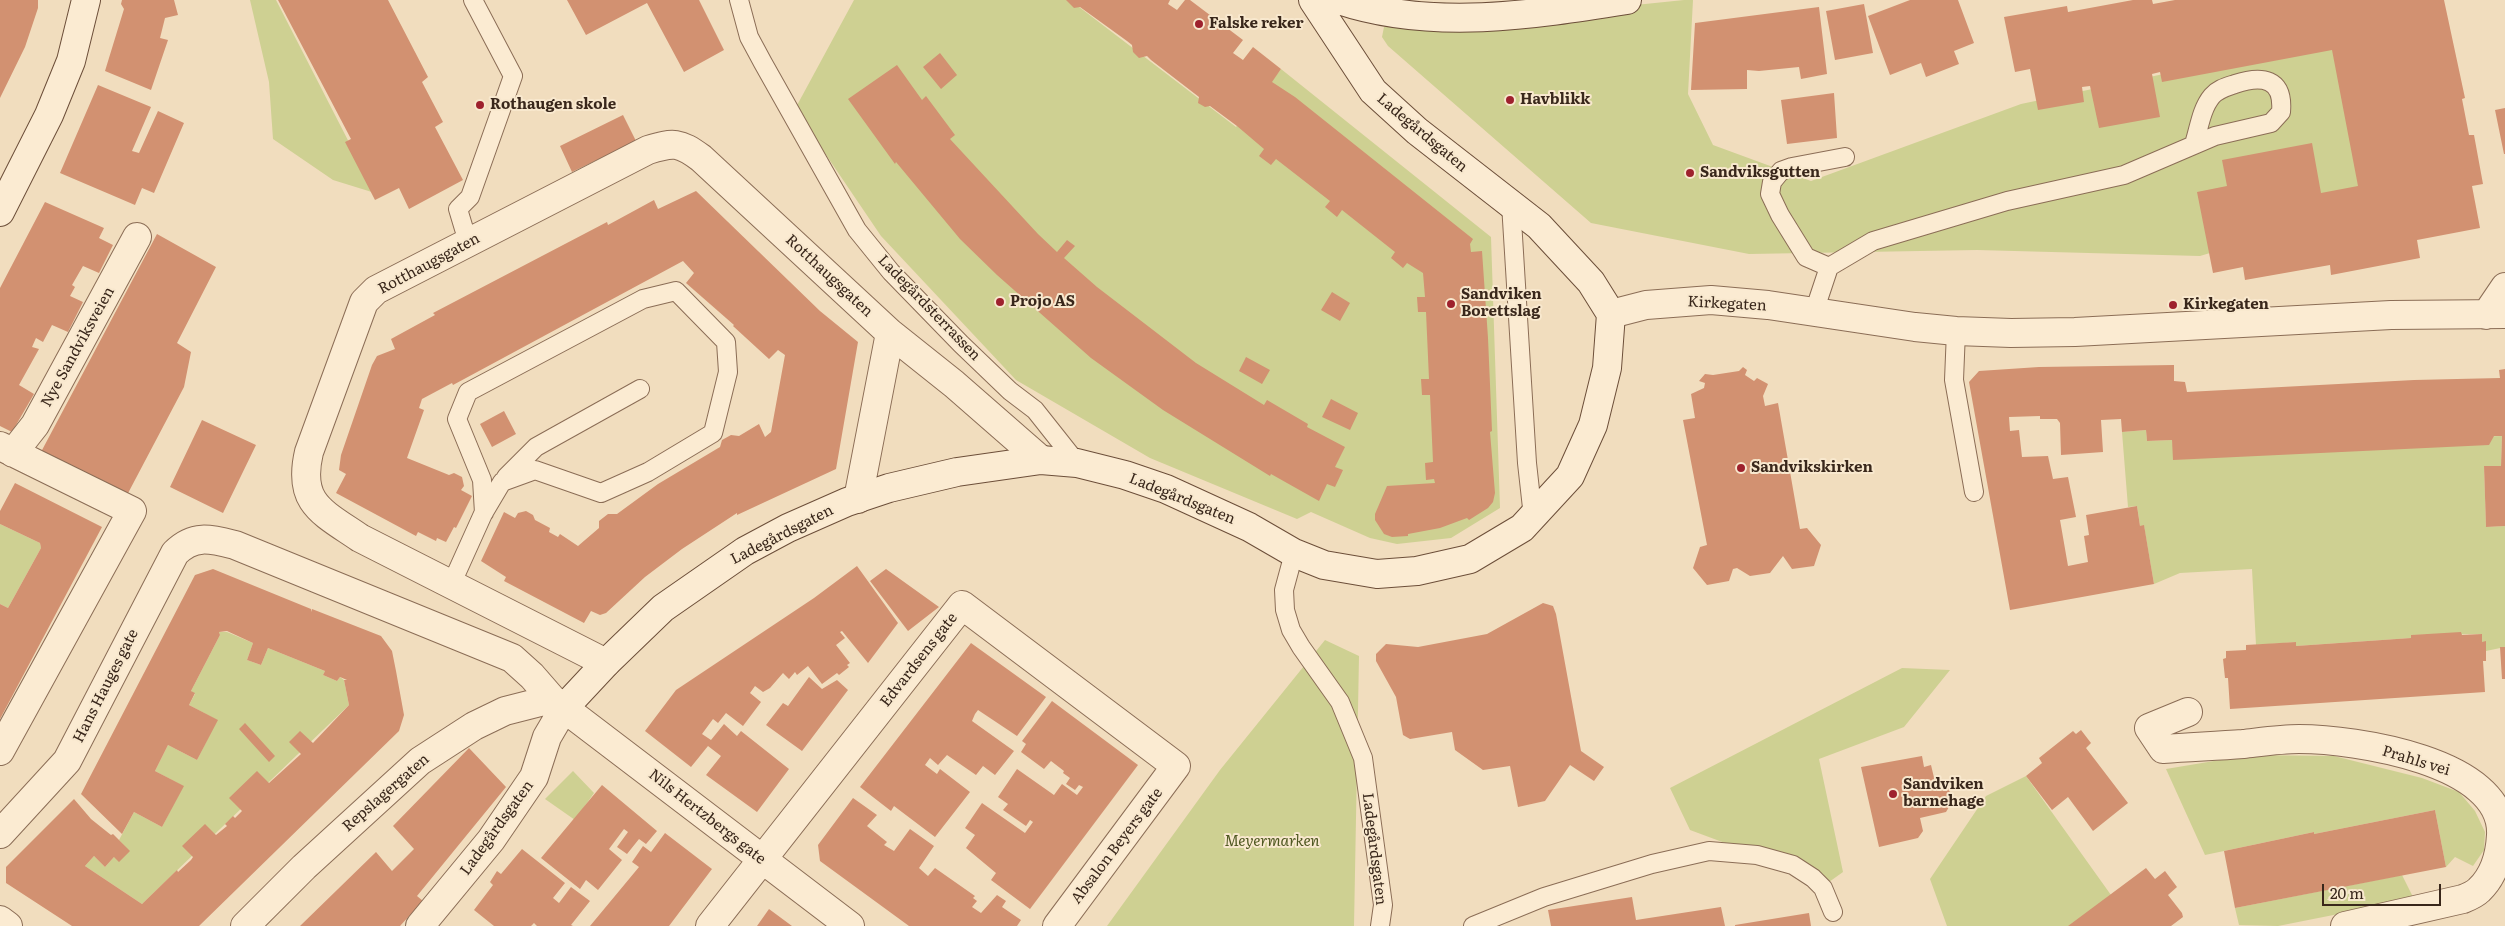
<!DOCTYPE html>
<html>
<head>
<meta charset="utf-8">
<style>
  body { margin:0 }
  #map { position:relative; width:2505px; height:926px; overflow:hidden; background:#f1ddbe; font-family:Literata,serif }
  canvas { display:block }
  .scale { position:absolute; left:2322px; top:884px; width:119px; height:22px; box-sizing:border-box; border:2px solid #39271b; border-top:0; padding-left:6px; font-size:15px; line-height:18px; white-space:nowrap; color:#39271b; -webkit-text-stroke:4px #f8e8ce; paint-order:stroke }
</style>
</head>
<body>
<div id="map">
<canvas width="2505" height="926"></canvas>
<div class="scale">20 m</div>
</div>
<script>
const c = document.querySelector('canvas').getContext('2d');
c.lineJoin = 'round';
function fill(path, color) {
  c.fillStyle = color;
  c.fill(path, 'evenodd');
}
function stroke(path, color, width, dash) {
  c.strokeStyle = color;
  c.lineWidth = width;
  c.lineCap = dash ? 'butt' : 'round';
  c.setLineDash(dash || []);
  c.stroke(path);
}
function write(font, color, halo, rows, align = 'center') {
  c.font = font + ' Literata,serif';
  c.lineWidth = 4;
  c.setLineDash([]);
  c.textBaseline = 'middle';
  c.strokeStyle = halo;
  c.fillStyle = color;
  for (const [text, x, y, turn = 0] of rows) {
    c.save();
    c.translate(x, y);
    c.rotate((+turn || 0) * Math.PI / 180);
    c.textAlign = isNaN(turn) ? turn : align;
    if (halo) c.strokeText(text, 0, 0);
    c.fillText(text, 0, 0);
    c.restore();
  }
}
fill(new Path2D(`
  M250,0H276L375,193L333,180L273,139L269,82Z
  M854,0H1070L1236,127L1281,69L1491,237L1500,508L1451,538L1397,544L1370,538L1311,512L1297,519L1150,458L1016,380L881,236L795,109Z
  M1684,0H1693L1688,94L1713,145L1811,181L2021,104L2335,38L2366,206L2200,256L1977,250L1749,254L1591,223L1388,46L1382,37L1384,27L1405,22L1441,25Z
  M2146,430L2147,441L2172,440L2173,445L2502,436L2501,466H2484L2486,527L2505,526V647L2486,651V642H2482L2481,634L2411,635V638L2296,646V642L2256,645L2252,569L2180,573L2154,584L2144,526H2140L2137,506L2128,507L2122,432Z
  M0,524L40,543L41,548L8,608L0,604Z
  M219,632H227L253,643L247,660L261,665L268,648L325,671L323,675L337,681L340,677L344,680L349,705L142,904L85,866L94,856L105,867L114,857L129,851L119,840L134,812L162,827L183,786L155,771L168,745L197,760L217,720L189,705L195,694L191,691L220,635Z
  M1325,640L1359,656L1354,926H1107L1220,770Z
  M1902,668L1950,670L1904,727L1819,759L1843,872L1829,882L1777,852L1725,843L1690,830L1670,788Z
  M2250,755L2334,756L2422,778L2459,792L2475,811L2485,832L2484,850L2473,866L2455,857L2446,867L2435,810L2314,834V832L2205,855L2166,769Z
  M573,771L594,793L575,820L545,799Z
  M2026,776L2111,895L2070,926H1947L1930,879L1986,796Z
  M2402,875L2414,899L2278,926L2239,925L2235,908Z`), '#ced092');
fill(new Path2D(`
  M0,0H38V8L25,47L0,98Z
  M122,0H174L178,15L165,18L160,38L168,40L151,90L105,71L124,9L121,4Z
  M278,0H388L428,77L422,82L443,122L435,127L463,180L409,209L399,188L375,200L345,142L351,139Z
  M567,0H699L724,50L684,72L647,3L586,35Z
  M1066,0H1170L1168,4L1177,10L1185,0H1190L1243,40L1233,53L1243,60L1253,47L1281,69L1272,82L1295,97L1473,239L1470,244L1471,252L1482,251L1488,338L1492,431L1490,432L1495,493L1493,502L1488,508L1469,520L1467,518L1440,528L1408,534V536L1392,537L1384,534L1375,520V514L1387,486L1435,483L1434,479L1426,480L1425,463L1433,462L1430,395H1422L1421,379H1429L1426,312H1418L1417,297H1425L1423,273L1407,263L1403,268L1391,258L1395,252L1342,210L1337,217L1325,207L1330,201L1276,159L1271,165L1259,156L1264,149L1237,126L1210,106L1205,107L1198,103L1199,97L1151,60L1147,56L1139,58L1133,52L1132,45L1127,41L1080,7L1074,8Z
  M1910,0H1958L1974,43L1954,51L1959,64L1926,77L1921,63L1890,75L1868,16Z
  M2133,0H2152L2153,4L2175,0H2444L2465,98L2462,99L2469,135H2474L2483,184L2472,186L2480,228L2417,240L2420,258L2331,275L2330,265L2245,280L2243,267L2213,273L2197,192L2227,186L2222,160L2312,143L2321,193L2358,186L2332,50L2162,82L2160,72L2152,74L2160,117L2099,128L2090,86L2082,87L2084,102L2038,110L2030,69L2015,72L2004,17L2067,6L2068,12Z
  M1864,4L1873,53L1835,60L1826,11Z
  M1819,7L1827,74L1801,79L1799,67L1759,71L1747,70V89L1691,90L1695,23Z
  M940,53L957,75L941,89L923,67Z
  M897,65L922,100L926,96L955,135L950,139L1038,234L1057,252L1067,240L1075,246L1064,258L1097,287L1196,363L1264,405L1267,400L1308,424L1307,427L1345,447L1335,467L1343,470L1335,487L1327,484L1319,501L1271,474L1270,476L1163,410L1091,358L997,275L960,239L896,162L895,164L848,99Z
  M98,85L151,107L132,151L139,153L158,111L184,123L154,193L142,188L135,205L60,173Z
  M1834,93L1837,138L1787,144L1781,100Z
  M2505,108V154H2504L2495,110Z
  M623,115L636,141L572,172L560,146Z
  M696,191L820,311L858,342L836,469L737,515V513L682,549L645,577L606,613L600,615L591,611L584,623L504,581L506,577L481,561L504,512L515,518L518,513L526,511L533,515L535,520L550,528L549,532L558,537L560,534L578,546L599,528V521L608,514H617L658,484L720,447L722,440L731,435L739,436L759,424L765,437L771,432L785,355L778,350L769,359L733,326L734,325L686,283L694,273L683,261L453,385L452,383L422,399L419,408L424,410L407,458L449,475L454,473L462,477L464,486L461,490L472,496L456,528L454,527L446,542L437,538L436,541L418,532L416,536L336,493L346,474L339,470L341,455L372,365L377,356L395,349L391,339L435,315L433,313L607,222L608,225L654,200L658,209Z
  M45,202L104,228L99,238L113,245L99,273L83,266L72,285L75,287L70,296L83,302L68,332L52,325L43,342L36,338L32,347L39,349L19,385L34,394L12,432L0,426V288Z
  M157,234L216,267L177,343L191,352L184,387L126,497L41,452Z
  M1332,292L1350,303L1340,321L1321,310Z
  M1246,357L1270,370L1262,384L1239,371Z
  M2174,365V381L2185,382L2187,392L2414,380L2500,378L2499,370L2505,369V526L2486,527L2484,466H2501L2502,436H2494L2489,445L2173,460L2172,440L2147,441L2146,430L2122,432L2121,419L2101,420L2103,452L2061,455L2060,423L2057,419H2040V416L2009,417L2010,431L2019,430L2022,457L2048,456L2053,479L2068,477L2076,517L2060,520L2068,566L2088,562L2084,536L2089,535L2086,515L2137,506L2140,526L2144,525L2154,584L2010,610L1969,382L1979,371L2039,367Z
  M1743,367L1747,370L1745,375L1754,381L1757,378L1768,384L1763,396L1765,406L1778,403L1800,529L1807,528L1821,545L1814,566L1792,569L1783,556L1770,573L1750,576L1737,568L1733,569L1729,581L1707,585L1693,568L1700,547L1707,545L1683,420L1695,418L1691,394L1704,388L1705,383L1699,381L1705,374L1713,375L1739,371Z
  M1331,399L1358,413L1350,430L1322,417Z
  M504,411L516,434L492,447L480,424Z
  M202,420L256,445L223,513L170,487Z
  M15,483L102,527L0,719V604L8,608L41,548L40,543L0,524V511Z
  M857,566L898,623L868,663L842,631L840,632L845,638L836,645L850,663L847,665L849,667L839,675L837,673L822,684L808,666L797,675L795,672L789,679L783,673L770,688L763,692L755,686L750,693L761,702L743,726L726,713L718,723L713,719L702,734L711,740L724,724L737,736L741,731L789,769L757,812L706,775L721,756L708,746L691,767L645,731L676,690L814,598Z
  M213,569L311,609V612L312,609L381,636L392,651L396,671L404,715L399,731L199,926H72L6,883V867L74,799L91,819L111,835L113,834L130,851L119,862L114,857L105,867L94,856L85,866L142,904L177,870L178,872L191,860L193,857L182,846L205,824L216,835L227,826L225,824L233,816L235,818L242,811L229,798L257,771L269,783L301,754L289,742L300,731L313,743L349,705L344,680H347L340,677L337,681L323,675L325,671L268,648L261,665L247,660L253,643L227,631L219,632L220,635L191,691L195,693L189,705L218,720L197,760L168,745L155,771L184,786L162,827L134,812L122,834L81,794L195,575Z
  M886,569L939,607L908,631L870,581Z
  M1543,603L1553,606L1556,614L1581,751L1604,767L1594,781L1570,765L1545,801L1518,807L1510,766L1483,770L1455,750L1452,732L1410,739L1403,735L1396,697L1376,661V654L1386,644L1418,647L1487,634Z
  M2461,632L2462,635L2482,634V642L2486,641V661H2483L2485,692L2230,709L2228,678H2225L2223,659L2226,658V651L2246,650V645L2296,642V646L2411,638V635Z
  M971,643L1046,697L1017,736L978,710L975,714L972,721L1014,751L995,775L983,766L976,775L947,755L938,765L930,758L925,765L937,774L940,769L970,792L935,837L894,806L891,811L860,787Z
  M2500,647H2505V679H2502Z
  M809,677L822,689L837,680L848,690L802,751L766,725L783,703L788,706Z
  M1052,701L1138,765L1030,909L991,880L996,873L966,848L975,835L965,828L982,803L1025,833L1033,822L1030,820L1026,826L1003,810L1008,804L998,797L1017,769L1054,795L1062,784L1077,795L1083,787L1079,785L1075,790L1066,784L1070,778L1063,773L1064,771L1051,761L1044,769L1021,752L1026,744L1022,741Z
  M245,723L275,756L269,762L239,729Z
  M2081,730L2091,743L2086,748L2128,803L2093,831L2068,797L2052,810L2026,776L2042,763L2039,758L2073,731L2076,734Z
  M469,748L506,787L417,896L423,901L400,926H300L376,852L392,871L414,849L393,826Z
  M1922,756L1924,767L1931,765L1936,786L1948,784L1952,802L1946,812L1920,818L1923,831L1918,838L1879,847L1861,767Z
  M602,785L657,831L646,844L639,839L627,854L617,847L628,832L624,829L609,849L622,860L598,890L586,880L580,889L541,858Z
  M853,798L877,815L867,826L887,842L884,845L894,851L910,829L934,846L919,868L928,876L935,868L975,896L973,898L977,901L972,907L981,913L997,895L1006,901L1002,907L1021,920L1017,926H909L820,861L818,845Z
  M2435,810L2446,867L2235,908L2224,851L2314,832V834Z
  M665,833L712,869L669,926H590L639,867L632,862L643,846L651,852Z
  M522,849L565,883L553,898L559,903L571,887L590,901L571,925L573,926H537L534,923L531,926H494L474,910L493,885L490,882L497,871L501,874Z
  M2146,868L2155,879L2165,871L2177,887L2168,895L2182,913L2183,917L2171,926H2068Z
  M1632,897L1636,920L1721,907L1725,926H1551L1548,910Z
  M769,909L792,926H757Z
  M1809,913L1811,926H1735V925Z`), '#d29171');
const lane = new Path2D(`
  M739,0L749,37L763,63L857,230L891,272L961,344L1010,391L1035,410L1077,463
  M1511,204L1527,463L1533,517
  M473,240L464,229L458,209L470,197L513,76L473,0
  M1829,267L1806,257L1780,215L1770,194L1772,182L1781,171L1792,167L1845,157
  M1814,312L1829,267L1873,241L2007,201L2124,175L2215,136L2271,123L2281,112C2284,78 2262,75 2235,84C2226,87 2218,89 2212,96C2201,109 2199,129 2194,144
  M1956,331L1954,380L1974,492
  M506,477L536,447L640,389
  M1294,553L1284,590L1285,610L1291,630L1301,647L1340,702L1363,758L1383,905L1380,926
  M451,585L483,514L484,513L482,480L457,419L468,392L643,299L676,291L726,342L728,372L713,433L648,472L601,493L535,470L502,482L483,514
  M1473,926L1544,897L1652,864L1709,851L1757,855L1793,865L1813,878L1823,888L1833,912`);
const street = new Path2D(`
  M1611,314L1646,305L1711,300L1768,305L1915,327L1956,331L2011,333L2075,332L2391,315L2505,314
  M2486,315L2505,287
  M0,446L132,511L0,751
  M13,453L35,425L137,237
  M858,499L890,333
  M606,663L360,538C322,512 297,503 309,452L364,302L376,290L648,150C674,142 679,142 701,158L890,333L954,384L1041,460
  M2188,712L2149,728L2163,749C2190,747 2216,746 2243,744C2261,742 2281,739 2299,739C2354,739 2505,761 2501,835C2500,854 2494,876 2479,890C2475,894 2468,897 2463,899L2345,926
  M0,834L67,761L175,553C194,534 211,539 235,545L512,658L532,676L552,699L850,926
  M0,920L8,926
  M245,926L304,867L420,761L474,726L505,711L552,699
  M420,926L491,840L534,777L547,737L564,708
  M710,926L962,605L1176,766L1057,926`);
const secondary = new Path2D(`
  M1339,0C1431,31 1533,15 1627,0
  M0,212L49,115L71,61L86,0
  M564,708L606,663L663,608L745,551L788,528L847,502L889,488L957,472L1041,460L1077,463L1125,475L1166,489L1249,527L1294,553L1324,565L1377,574L1417,571L1470,559L1522,528L1570,476L1593,425L1607,368L1611,314L1591,282L1539,226L1417,131L1373,91L1313,0`);
stroke(lane, '#8b6d56', 20);
stroke(street, '#8b6d56', 30);
stroke(secondary, '#6c4e39', 30);
stroke(lane, '#fbebd2', 18);
stroke(street, '#fbebd2', 28);
stroke(secondary, '#fbebd2', 28);
for (const [x, y, r, color] of [
  [1199,24,5,"#9e212d"],
  [1510,100,5,"#9e212d"],
  [480,105,5,"#9e212d"],
  [1690,173,5,"#9e212d"],
  [1000,302,5,"#9e212d"],
  [1451,304,5,"#9e212d"],
  [2173,305,5,"#9e212d"],
  [1741,468,5,"#9e212d"],
  [1893,794,5,"#9e212d"]
]) {
  const dot = new Path2D();
  dot.arc(x, y, r, 0, 2 * Math.PI);
  c.fillStyle = color;
  c.fill(dot);
  stroke(dot, '#f8e8ce', 2);
}
write('bold 15px', '#39271b', '#f8e8ce', [
  ["Falske reker",1209,24],
  ["Havblikk",1520,100],
  ["Rothaugen skole",490,105],
  ["Sandviksgutten",1700,173],
  ["Sandviken",1461,295],
  ["Borettslag",1461,312],
  ["Projo AS",1010,302],
  ["Kirkegaten",2183,305],
  ["Sandvikskirken",1751,468],
  ["Sandviken",1903,785],
  ["barnehage",1903,802]
], 'left');
write('15px', '#39271b', '#f8e8ce', [
  ["Ladegårdsgaten",1422,133,40],
  ["Rotthaugsgaten",429,264,-28],
  ["Rotthaugsgaten",829,276,43],
  ["Kirkegaten",1727,304,3],
  ["Ladegårdsterrassen",929,308,46],
  ["Nye Sandviksveien",78,347,-61],
  ["Ladegårdsgaten",1182,499,22],
  ["Ladegårdsgaten",782,535,-27],
  ["Edvardsens gate",919,660,-52],
  ["Hans Hauges gate",106,686,-63],
  ["Prahls vei",2416,761,17],
  ["Repslagergaten",386,793,-41],
  ["Nils Hertzbergs gate",707,817,38],
  ["Ladegårdsgaten",497,828,-54],
  ["Absalon Beyers gate",1117,846,-53],
  ["Ladegårdsgaten",1374,849,83]
]);
write('italic 15px', '#4e5720', '#f8e8ce', [
  ["Meyermarken",1272,842]
]);
</script>
</body>
</html>
